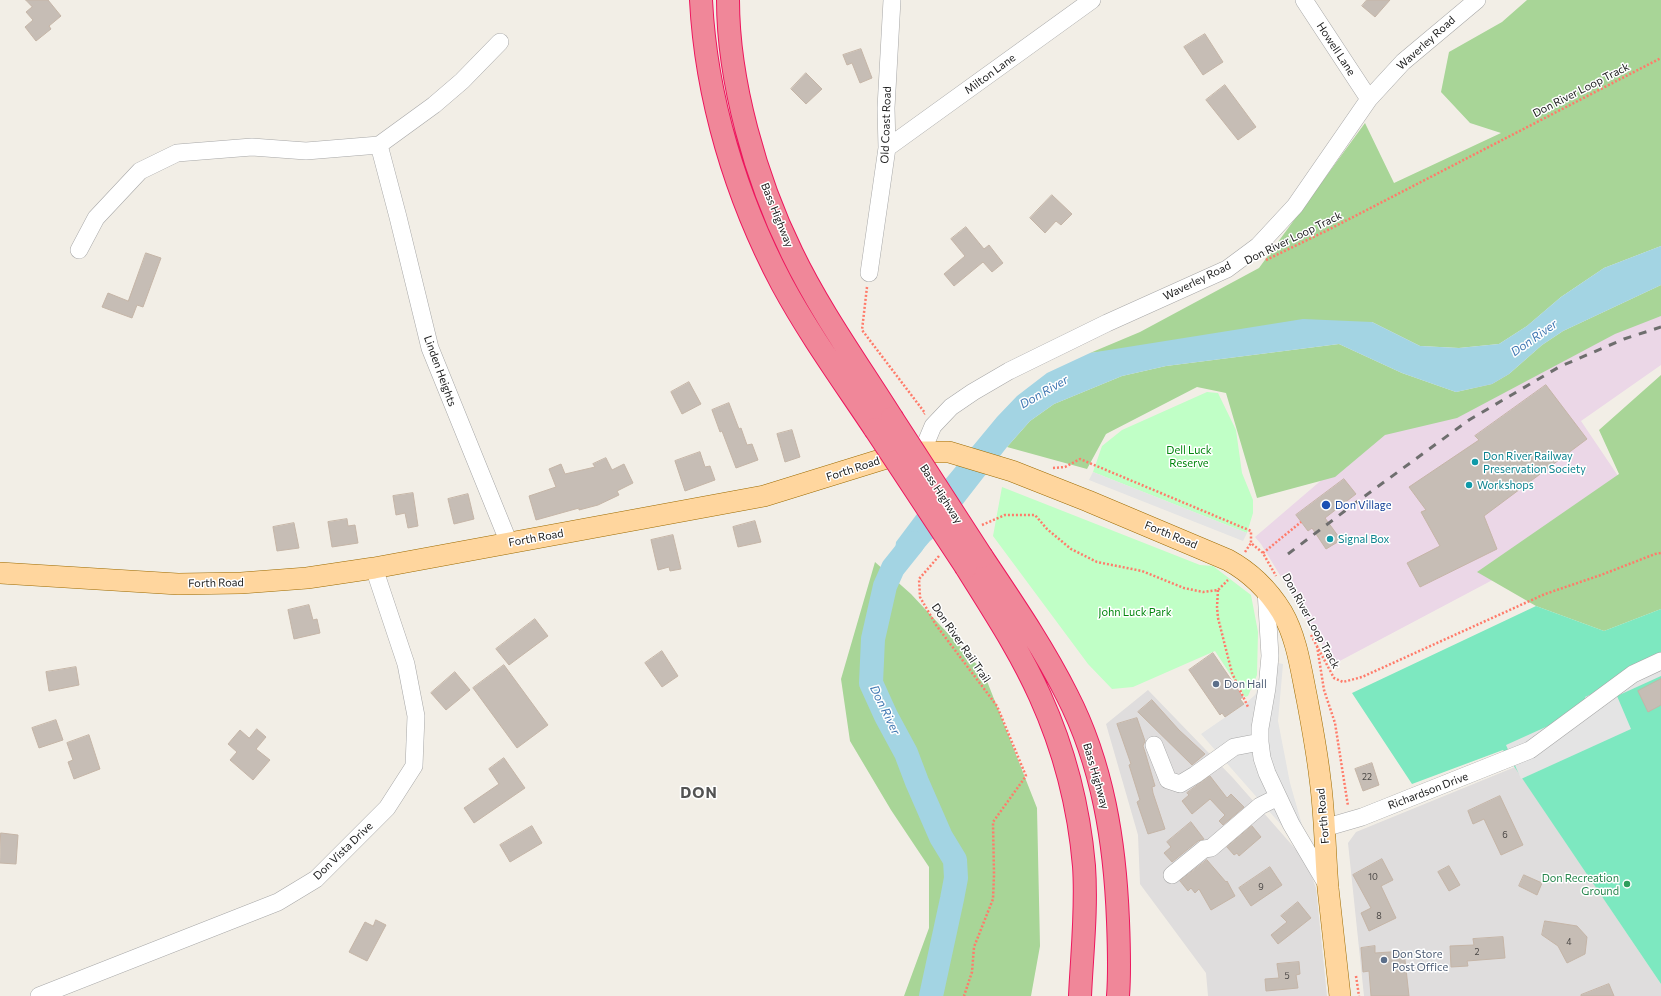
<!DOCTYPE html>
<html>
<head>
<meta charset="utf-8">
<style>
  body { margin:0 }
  canvas { display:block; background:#f2eee6 }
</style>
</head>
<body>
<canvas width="1661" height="996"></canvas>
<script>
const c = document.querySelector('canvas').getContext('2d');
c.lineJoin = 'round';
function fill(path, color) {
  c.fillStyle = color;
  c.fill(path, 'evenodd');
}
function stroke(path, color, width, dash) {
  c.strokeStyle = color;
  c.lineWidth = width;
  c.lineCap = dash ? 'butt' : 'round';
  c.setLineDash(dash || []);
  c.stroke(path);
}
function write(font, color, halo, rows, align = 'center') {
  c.font = font + ' Commissioner,sans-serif';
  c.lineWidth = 3;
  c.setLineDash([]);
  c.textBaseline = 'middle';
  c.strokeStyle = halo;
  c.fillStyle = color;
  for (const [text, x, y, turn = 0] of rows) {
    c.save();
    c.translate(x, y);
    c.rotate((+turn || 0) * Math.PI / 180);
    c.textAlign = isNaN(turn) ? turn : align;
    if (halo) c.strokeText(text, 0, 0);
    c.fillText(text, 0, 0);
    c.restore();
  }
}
fill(new Path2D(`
  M1148,690L1233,778L1306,861L1316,888L1327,996H1208L1206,973L1140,884L1138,835L1106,724Z
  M1515,767L1661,984V996H1364L1348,843L1356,832Z`), '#dfdddd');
fill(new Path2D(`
  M1661,316V365L1581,421L1635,501L1519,566L1334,664L1261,544L1255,537L1387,424L1623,326Z`), '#ebd7e7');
fill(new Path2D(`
  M1527,0H1661V246L1604,268L1561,297L1527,326L1499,344L1459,348L1420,346L1372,322L1090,353L1140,332L1259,268L1365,123L1394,183L1501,133L1470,123L1441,92L1449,52L1502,22Z
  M1661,285V316L1615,334L1457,418L1385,435L1335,477L1257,498L1226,393L1197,387L1106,434L1087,469L1007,447L1030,421L1054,404L1122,376L1166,366L1339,344L1402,373L1456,392L1492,384L1509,374L1542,345L1563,331Z
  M1661,375V609L1604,631L1536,606L1477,572L1619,474L1599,430Z
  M875,562L911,594L983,671L1037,808L1040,946L1031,996H904L929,928V867L891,810L850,741L841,679Z`), '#a8d597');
fill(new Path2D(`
  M1207,392L1218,393L1236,430L1242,473L1253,500V513L1247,533L1093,472L1102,446L1122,430Z
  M1002,487L1200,565L1213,566L1251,595L1258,632L1257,675L1248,696L1245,697L1215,651L1133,687L1112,689L1088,664L993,536Z`), '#c0ffc6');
fill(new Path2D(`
  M1536,606L1604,631L1661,609V984L1503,750L1412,784L1352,693Z`), '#7de8c0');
fill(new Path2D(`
  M1093,472L1247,533L1243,541L1089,480Z
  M1262,660L1283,664L1278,721L1290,783L1302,825L1290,835L1201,734L1246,703L1255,695L1260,684Z
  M1661,663V676L1617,696L1631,729L1521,779L1506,745L1590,707L1585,697Z`), '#e4e4e4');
fill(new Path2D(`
  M1661,246V285L1563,331L1542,345L1509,374L1492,384L1456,392L1402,373L1339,344L1166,366L1122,376L1054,404L1030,421L1007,447L941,532L930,541L912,562L893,568L896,542L920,510L997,417L1017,396L1047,373L1090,353L1303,319L1372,322L1420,346L1459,348L1499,344L1527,326L1561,297L1604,268Z`), '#a3d4e3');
stroke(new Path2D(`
  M913,543L893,568L885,586L873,639L871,683L886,716L906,753L917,782L941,837L955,860L956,878L952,899L931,996`), '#a3d4e3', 24);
const building = new Path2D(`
  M26,0H48L61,16L49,26L51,29L36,41L25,27L33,20L26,12L32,7Z
  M1367,0H1390L1375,17L1362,6Z
  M1205,34L1223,62L1203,75L1184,47Z
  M861,49L872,78L860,83L852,63L847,65L843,55Z
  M806,73L822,89L806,104L791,89Z
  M1225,85L1256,127L1238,140L1206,100Z
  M1052,195L1072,214L1061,225L1056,221L1045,233L1030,218Z
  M966,227L984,249L989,245L1003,263L992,272L983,262L954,286L944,274L965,256L951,239Z
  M146,253L161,258L143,307L137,305L132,318L102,307L108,293L128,301Z
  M689,382L701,404L682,414L671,392Z
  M1546,385L1587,439L1484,516L1497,549L1420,587L1407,563L1440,546L1421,512L1426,510L1409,487L1479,440L1475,436Z
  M729,403L739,429L741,428L747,445L752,444L758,460L736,468L722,431L720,432L712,410Z
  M792,430L800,457L785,462L777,434Z
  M700,452L705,467L710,466L715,480L685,491L675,461Z
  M606,458L612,470L624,464L633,483L617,491L619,495L598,505L579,510V508L536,520L529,496L556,487L549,469L561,464L565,474L595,467L593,464Z
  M1344,479L1356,494L1325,518L1341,540L1326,549L1312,528L1308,531L1296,515Z
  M413,493L418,526L408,528L405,513L396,515L393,496Z
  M468,494L474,519L454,524L448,499Z
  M347,519L348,526L355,525L358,543L332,547L328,522Z
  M755,521L761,542L738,547L733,527Z
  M294,523L299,548L277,551L273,527Z
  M673,535L681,569L670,571L669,567L658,570L651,540Z
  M309,605L313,620L317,619L320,633L294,639L288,610Z
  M535,619L548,636L509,665L496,649Z
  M662,651L678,676L662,687L645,663Z
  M1213,653L1243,697L1240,699L1244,704L1225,717L1222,713L1220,715L1189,670Z
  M504,665L548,725L517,748L473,688Z
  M76,667L79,685L49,691L46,672Z
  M455,672L470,690L446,710L431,693Z
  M1661,679V705L1648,712L1638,691Z
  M1152,700L1179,730L1205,754L1192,765L1138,712Z
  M1137,718L1145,741L1143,746L1145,752L1155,786L1152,787L1153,793L1165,829L1148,834L1137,802L1140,800L1129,765L1131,764L1117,724Z
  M56,720L63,740L39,748L32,728Z
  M257,729L266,737L256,749L270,760L253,780L230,760L237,752L228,744L240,730L249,738Z
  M89,735L100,769L74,779L68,762L73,760L67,743Z
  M504,758L525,788L474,823L464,808L499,784L489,769Z
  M1372,763L1379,785L1363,791L1355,769Z
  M1210,776L1227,798L1231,794L1244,807L1223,825L1219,821L1225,815L1210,799L1192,814L1182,801L1189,795L1187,793Z
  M1500,796L1523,845L1501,855L1484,819L1473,824L1468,811Z
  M1191,822L1204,839L1198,841L1172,862L1164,853L1171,847L1167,842Z
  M532,826L542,843L510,862L500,845Z
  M1252,826L1261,837L1239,856L1237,853L1234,855L1227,847Z
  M1,833L18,835L16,864L0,863Z
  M1382,859L1393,880L1381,886L1396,918L1369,931L1361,913L1371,908L1353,875Z
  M1207,860L1226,882L1227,881L1235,896L1211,910L1199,889L1195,893L1191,888L1188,891L1180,881Z
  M1449,866L1460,885L1449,891L1438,872Z
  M1270,867L1282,885L1251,906L1239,888Z
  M1524,875L1542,883L1537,895L1519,886Z
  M1298,902L1311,918L1278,944L1271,935L1287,922L1281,916Z
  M376,920L386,925L367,961L349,952L365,922L373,926Z
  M1545,921L1577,926L1587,937L1585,954L1567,963L1558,946L1542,935Z
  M1503,937L1505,958L1467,961L1468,966L1451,967L1450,946L1474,945L1473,939Z
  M1375,946V953L1404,951L1409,996H1371L1369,971L1363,972L1361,948Z
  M1299,962L1300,974L1296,975L1298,988L1266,991L1265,979L1279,978L1277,964Z
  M1609,984L1614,996H1581V995Z`);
fill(building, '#c6bdb5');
stroke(building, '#c5b5a7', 1);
const minor = new Path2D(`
  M1304,0L1369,99
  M379,145L398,217L430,348L509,543
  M887,148L1092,0
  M79,250L96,218L140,171L177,153L252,147L306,151L379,145L434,105L462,81L500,42
  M869,273L887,148L886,108L892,0
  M926,452L925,445L933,426L951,407L973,392L1009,371L1107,323L1227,269L1258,246L1295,206L1369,99L1403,62L1477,0
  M1266,590L1270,656L1267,688L1260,728V742L1262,758L1267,773L1291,824L1327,885
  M1154,745L1168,780L1180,784L1195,775L1234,747L1260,742
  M1324,828L1362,817L1530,750L1633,674L1661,661
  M1172,875L1204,849L1211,848L1260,806L1278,797
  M39,996L278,902L316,879L387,808L414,766L416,716L406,664L374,568`);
const major = new Path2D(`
  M0,573L178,584L241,583L307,578L374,568L764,496L906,452H949L1012,471L1088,501L1228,560C1250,572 1269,591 1282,612C1297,638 1301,670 1307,699C1312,726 1317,752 1320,779C1325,815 1325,852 1328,888C1332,924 1336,960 1340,996`);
const highway = new Path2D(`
  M701,0C706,98 736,197 782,284C809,334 843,381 875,429
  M728,0C728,81 756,180 792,253C820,311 858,364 892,418
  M982,557C1012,602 1043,647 1067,695C1103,765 1115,843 1118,921C1119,946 1120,971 1118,996
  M966,567C992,609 1020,651 1040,696C1064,749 1079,808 1084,866C1087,909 1082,953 1080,996`);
stroke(minor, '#a7a7a7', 18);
stroke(major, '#9d6b00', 22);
stroke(highway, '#ed165d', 24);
stroke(new Path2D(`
  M1266,260L1328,230L1661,58
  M867,287L862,330L925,413L924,414
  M1053,468L1065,467L1080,459L1251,531V543L1263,553L1276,576
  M982,525L1005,515H1035L1047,529L1071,549L1097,562L1142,571L1184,588L1203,592L1218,590L1228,580
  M1245,552L1251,543
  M1263,553L1301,522
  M939,556L919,579L920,597L936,625L997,706L1026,776L993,822L994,875L993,899L974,947L972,972L964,996
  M1218,590L1217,607L1218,618L1232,673L1248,707
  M1311,635L1334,678L1343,682L1362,677L1545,594L1601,575L1655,554L1661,553
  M1317,646L1324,690L1335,723L1348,806
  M1356,976L1359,996`), '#ff7b6a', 2.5, [2, 2]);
stroke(minor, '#fff', 17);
stroke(major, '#ffd69e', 21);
stroke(highway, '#f08799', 22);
stroke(new Path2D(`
  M1288,554L1354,504L1469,420L1559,367L1624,339L1661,327`), '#6e6e6e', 3, [8, 8]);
const highwayBridge = new Path2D(`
  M892,418L982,557
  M875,429L966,567`);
stroke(highwayBridge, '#ed165d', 24, []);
stroke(highwayBridge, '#f08799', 22);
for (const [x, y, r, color] of [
  [1475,462,4,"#0f9aa8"],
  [1469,485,4,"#0f9aa8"],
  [1326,505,5,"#1a4fb4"],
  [1330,539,4,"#0f9aa8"],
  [1216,684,4,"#5c6f8a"],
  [1627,884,4,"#2e9e5b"],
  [1384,960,4,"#5c6f8a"]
]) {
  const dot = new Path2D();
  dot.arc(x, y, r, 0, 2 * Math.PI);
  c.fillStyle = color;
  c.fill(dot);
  stroke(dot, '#fff', 1.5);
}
write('9px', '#4a4745', null, [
  ["22",1367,777],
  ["6",1505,835],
  ["10",1373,877],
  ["9",1261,887],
  ["8",1379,916],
  ["4",1569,942],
  ["2",1477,952],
  ["5",1287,976]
]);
write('11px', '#202020', '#fff', [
  ["Waverley Road",1426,43,-42],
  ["Howell Lane",1336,49,57],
  ["Milton Lane",990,74,-36],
  ["Don River Loop Track",1581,90,-27],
  ["Old Coast Road",886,125,-88],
  ["Bass Highway",777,215,68],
  ["Don River Loop Track",1293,238,-26],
  ["Waverley Road",1197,281,-26],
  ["Linden Heights",440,371,70],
  ["Forth Road",853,469,-18],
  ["Bass Highway",941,494,57],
  ["Forth Road",1171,535,22],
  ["Forth Road",536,538,-10],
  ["Forth Road",216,583,-1],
  ["Don River Loop Track",1311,621,61],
  ["Don River Rail Trail",961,643,55],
  ["Bass Highway",1096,776,74],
  ["Richardson Drive",1428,791,-21],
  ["Forth Road",1323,816,-95],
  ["Don Vista Drive",343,851,-44]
]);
write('11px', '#02860e', '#fff', [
  ["Dell Luck",1189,450],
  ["Reserve",1189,463],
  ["John Luck Park",1135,612]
]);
write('11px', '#0d838f', '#fff', [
  ["Don River Railway",1483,456],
  ["Preservation Society",1483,469],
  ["Workshops",1477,485],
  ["Signal Box",1338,539]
], 'left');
write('11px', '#164399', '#fff', [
  ["Don Village",1335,505]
], 'left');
write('11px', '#4e5e75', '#fff', [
  ["Don Hall",1224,684],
  ["Don Store",1392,954],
  ["Post Office",1392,967]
], 'left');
write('11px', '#27864d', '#fff', [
  ["Don Recreation",1619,878],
  ["Ground",1619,891]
], 'right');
write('italic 12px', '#4078b2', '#fff', [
  ["Don River",1534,338,-35],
  ["Don River",1044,392,-30],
  ["Don River",885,710,64]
]);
c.letterSpacing = '1px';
write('bold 15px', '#535353', '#fff', [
  ["DON",699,793]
]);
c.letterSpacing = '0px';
</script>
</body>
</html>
